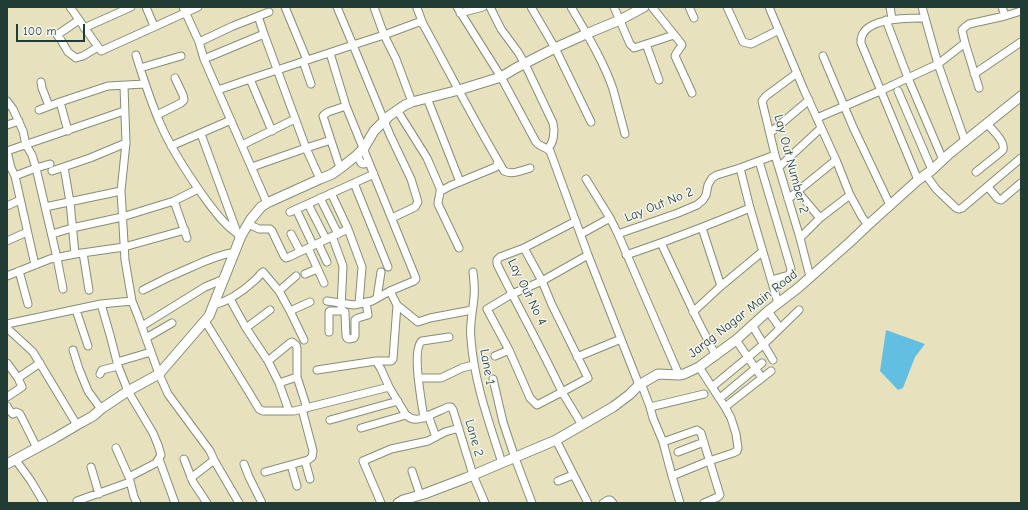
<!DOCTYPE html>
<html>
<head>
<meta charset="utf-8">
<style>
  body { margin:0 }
  #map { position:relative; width:1028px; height:510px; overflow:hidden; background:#e7e1be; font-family:"Comic Neue",sans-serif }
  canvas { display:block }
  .frame { position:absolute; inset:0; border:8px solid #1f3d34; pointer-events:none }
  .scale { position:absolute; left:16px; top:24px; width:69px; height:18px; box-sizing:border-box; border:2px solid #1f3d34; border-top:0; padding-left:5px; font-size:12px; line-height:14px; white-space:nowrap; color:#1f3d34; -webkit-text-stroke:3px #f6f6f2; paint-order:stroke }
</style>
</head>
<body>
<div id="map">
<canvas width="1028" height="510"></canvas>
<div class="frame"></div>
<div class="scale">100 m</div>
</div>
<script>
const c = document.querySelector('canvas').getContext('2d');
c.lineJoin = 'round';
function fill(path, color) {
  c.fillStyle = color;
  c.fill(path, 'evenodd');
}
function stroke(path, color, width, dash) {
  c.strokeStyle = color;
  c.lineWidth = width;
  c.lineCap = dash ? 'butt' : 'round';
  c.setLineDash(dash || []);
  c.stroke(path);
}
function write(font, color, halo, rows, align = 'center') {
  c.font = font + ' "Comic Neue",sans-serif';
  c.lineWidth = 3;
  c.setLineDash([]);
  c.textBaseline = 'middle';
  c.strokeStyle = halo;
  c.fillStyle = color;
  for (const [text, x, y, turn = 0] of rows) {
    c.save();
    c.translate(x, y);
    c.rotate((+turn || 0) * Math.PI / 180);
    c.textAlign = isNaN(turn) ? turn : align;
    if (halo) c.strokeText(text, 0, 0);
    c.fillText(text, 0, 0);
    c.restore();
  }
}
fill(new Path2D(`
  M886,330L925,344L915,357L903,388L898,390L880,371Z`), '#63bfe1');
const minor = new Path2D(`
  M70,7L101,51L198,7
  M146,7L154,26
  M183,7L199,42L204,59L267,203
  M285,7L307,60
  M337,7L353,45L384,35L419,22L423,24C450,73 475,123 504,171C512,175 521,171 530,168
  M374,7L384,35L396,59L412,102
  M457,7L501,77L536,142C540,147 546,147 550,151L588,255L639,385
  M490,7L501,29L518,52L525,64L553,123C555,131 554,144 547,149
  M531,7L555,48L591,122
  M571,7C586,33 603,60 613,89C617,104 621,119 625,134
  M614,7L630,44L634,48L674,35
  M652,7L680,42L682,45C680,49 676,52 675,56L692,93
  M689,7L694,18
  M727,7L743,42L751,44L779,30
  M769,7L804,90L836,160L850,195L862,217L868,225
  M890,7L892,19
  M922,7L938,64L965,141
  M1002,7L1005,16
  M417,8L423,24
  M460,13L483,7
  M258,16L264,34
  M79,20L57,35L61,40L68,52L76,58L83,56L98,47
  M886,20L908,78L943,160
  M84,28L131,7
  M199,42L233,26L269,12
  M646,44L659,80
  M136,55L140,68
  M181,56L140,68C146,86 152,105 160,123C171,149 187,173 204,197C215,212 225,226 241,236
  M823,56L853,127L890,205
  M204,59L264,34L306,148L331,140
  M303,61L311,84
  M797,73L766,96L762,101L775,155L800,238L810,277
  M974,74L1021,42
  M250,79L272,131
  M41,82L42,88L49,106
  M979,88L965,43L962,30L965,27L969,24L1005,16L1021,11
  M218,90L250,79L353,45L390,135L411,179L418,202L415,207L392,218
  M898,91L932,170
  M427,98L460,182
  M7,101L13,109L23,131L26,145L32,155L36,168L57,258L63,289
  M60,102L68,131
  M39,110L60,102L108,86L145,84
  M397,110L427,158L440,188C441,193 438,198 438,204L459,248
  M157,115L181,103L184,100L183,95L175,78
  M817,118L880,91L938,64L965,43
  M7,125L19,121
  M770,133L809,100
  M201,134L238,235
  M242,145L295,119
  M171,146L231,120
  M7,151L124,111
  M7,151L11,168L15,176
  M357,155L361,163L363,164L369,163
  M759,161L791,269L790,274L789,275L771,280
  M64,167L70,202L75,254
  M252,167L306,148L320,179
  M779,167L821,128
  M340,168L323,116L325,114L328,112L346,106
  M740,168L750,208L778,303
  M52,171L90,158L126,143
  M976,172L1001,152C1003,150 1004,149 1003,146C1003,140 991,128 987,124
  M926,175L936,189L956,208L959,209L962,208L1021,158
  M586,179L610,218L618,234L679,375
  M918,180L861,43C859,17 908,18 925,18
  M354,183L388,267
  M988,187L998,199L1001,200L1021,183
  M441,191L450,186L496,167L498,161
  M797,191L820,218
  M331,193L348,229L362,267L359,304
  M320,198L338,234
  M788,199L836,160
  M308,204L326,239
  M7,206L20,200
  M45,207L121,191
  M296,209L313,245
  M290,212L374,174
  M248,224L259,229H270L272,231L284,256L286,258L289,257L348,229
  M702,228L721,286
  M52,234L72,228L122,217L174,201
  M291,234L300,251
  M581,234L610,218
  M618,234L678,213L697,205L703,200L706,195L708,185L712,178L717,175L740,168L775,155
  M332,236L343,266L341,308
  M187,238L174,201L198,189
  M800,238L820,218L850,195
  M7,241L27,232
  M318,243L327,262
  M661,243L697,319L716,356
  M308,248L324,283
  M524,248L542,281L552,305L588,378L562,392C542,349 518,307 497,264V260L500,257L524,248L576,221
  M83,253L89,290
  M626,255C668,241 709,225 750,208
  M35,265L15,176L36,168L50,164
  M19,271L28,304
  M473,272C474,281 475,289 474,297C473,311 469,325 471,339C474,382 489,422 502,463
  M305,274L317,269
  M7,276L50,259L75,254L124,247L185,230
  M143,290C160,281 177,273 194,266C207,260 220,255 235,252
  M279,291L296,276
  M390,291L397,305L418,322L430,318L472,310
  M377,298L381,272
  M230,299L246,328L268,361L279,383L289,411
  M132,301L138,316L159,374L168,394L210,451L214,460L239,503
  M327,301L354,305L372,301L390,291L414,281L416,279L415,276L346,106L330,53
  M101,304L110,335L118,366L128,391L153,433L158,445L161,455L156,463L129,477
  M214,305C229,301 243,291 254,281C258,278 260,274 263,272L279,291L290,311L304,340
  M76,310L88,346
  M290,311L310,302
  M768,311L780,328
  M693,312L721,286L762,252
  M205,321L250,394L259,409L263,411H294L389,387L406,415C414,422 421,419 430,415C436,412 442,410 448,407H451L453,410L473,475L485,503
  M7,324L101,304L132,301L125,260L121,191L126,143L124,86
  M752,325L773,360
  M142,326L205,287L224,279
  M7,328L33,352L77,425
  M246,328L270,310
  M329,332V312L330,311H343L345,312V314L346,336L347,338L349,339L354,338L355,336V320L358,318L368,315L366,302
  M146,338L172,323
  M736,340L762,378
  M73,350L79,369L88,391L101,409
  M495,356L509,350
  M577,357L621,339
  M268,361L290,343L292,342L296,345L297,348V377L307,408
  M376,361H391L393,359L397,305
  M117,362L151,352
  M7,363L18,378L22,387L7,397
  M317,370L376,361L381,369L389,387
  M100,374L102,370L118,366
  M18,378L40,363
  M418,378H441L462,368L473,365
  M493,379L503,422L515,458L532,503
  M279,383L297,377
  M641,383L650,407L653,418L663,442L672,476L709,461L733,453L737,451L738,448L736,434L731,418L725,407L699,367
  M712,387L764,344L799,310
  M720,398L762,363
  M7,406L10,411L13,414L16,412L20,414L37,448
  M650,407L704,394
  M725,407L771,371
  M428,415L436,437
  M424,418C422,404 411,349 422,341L449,337
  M330,420L398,401
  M582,425L562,392L537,405L530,398L509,350L487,309L512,294L542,281L588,255
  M361,428L406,415
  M556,440L588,503
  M663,442L697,430L701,433L720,495L718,497L704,503
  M116,448L129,477L134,497L137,503
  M678,452L704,442
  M15,459L31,481L44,503
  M159,459L175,503
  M184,459L193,482L207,503
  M305,461L310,479
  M244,464L249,477L262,503
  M291,465L297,486
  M91,467L99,494
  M412,471L420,495
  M265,472L308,460L312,457L313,451L302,409
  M672,476L680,503
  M191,478L214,460
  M558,481L573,475
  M77,501L130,482
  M381,503L363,461L391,449L428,441L445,432L459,428
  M603,503L608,500H610L613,503`);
const major = new Path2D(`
  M7,464L55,438L77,425L93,416L101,409L128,391L159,374L209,316L241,236L251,219L261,207L267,203L320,179L332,174L342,167L357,155L364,148L374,131L389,116L405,105L412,102L459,90L501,77L516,68L555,48L586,34L620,20L644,7
  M398,503L403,500L424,494L466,478L556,440L613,407L629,395L639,385L658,374L679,375L684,374L699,367L736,340L768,311L798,288L849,243L868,225L918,180L932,170L949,154L1021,96`);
stroke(minor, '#838f79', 9);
stroke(major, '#838f79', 11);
stroke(minor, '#fff', 7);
stroke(major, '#fff', 9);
write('13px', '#1f3d34', '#f6f6f2', [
  ["Lay Out Number 2",791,164,75],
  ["Lay Out No 2",659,205,-22],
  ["Lay Out No 4",527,292,64],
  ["Jarag Nagar Main Road",743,314,-38],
  ["Lane 1",487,367,80],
  ["Lane 2",474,438,74]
]);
</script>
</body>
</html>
